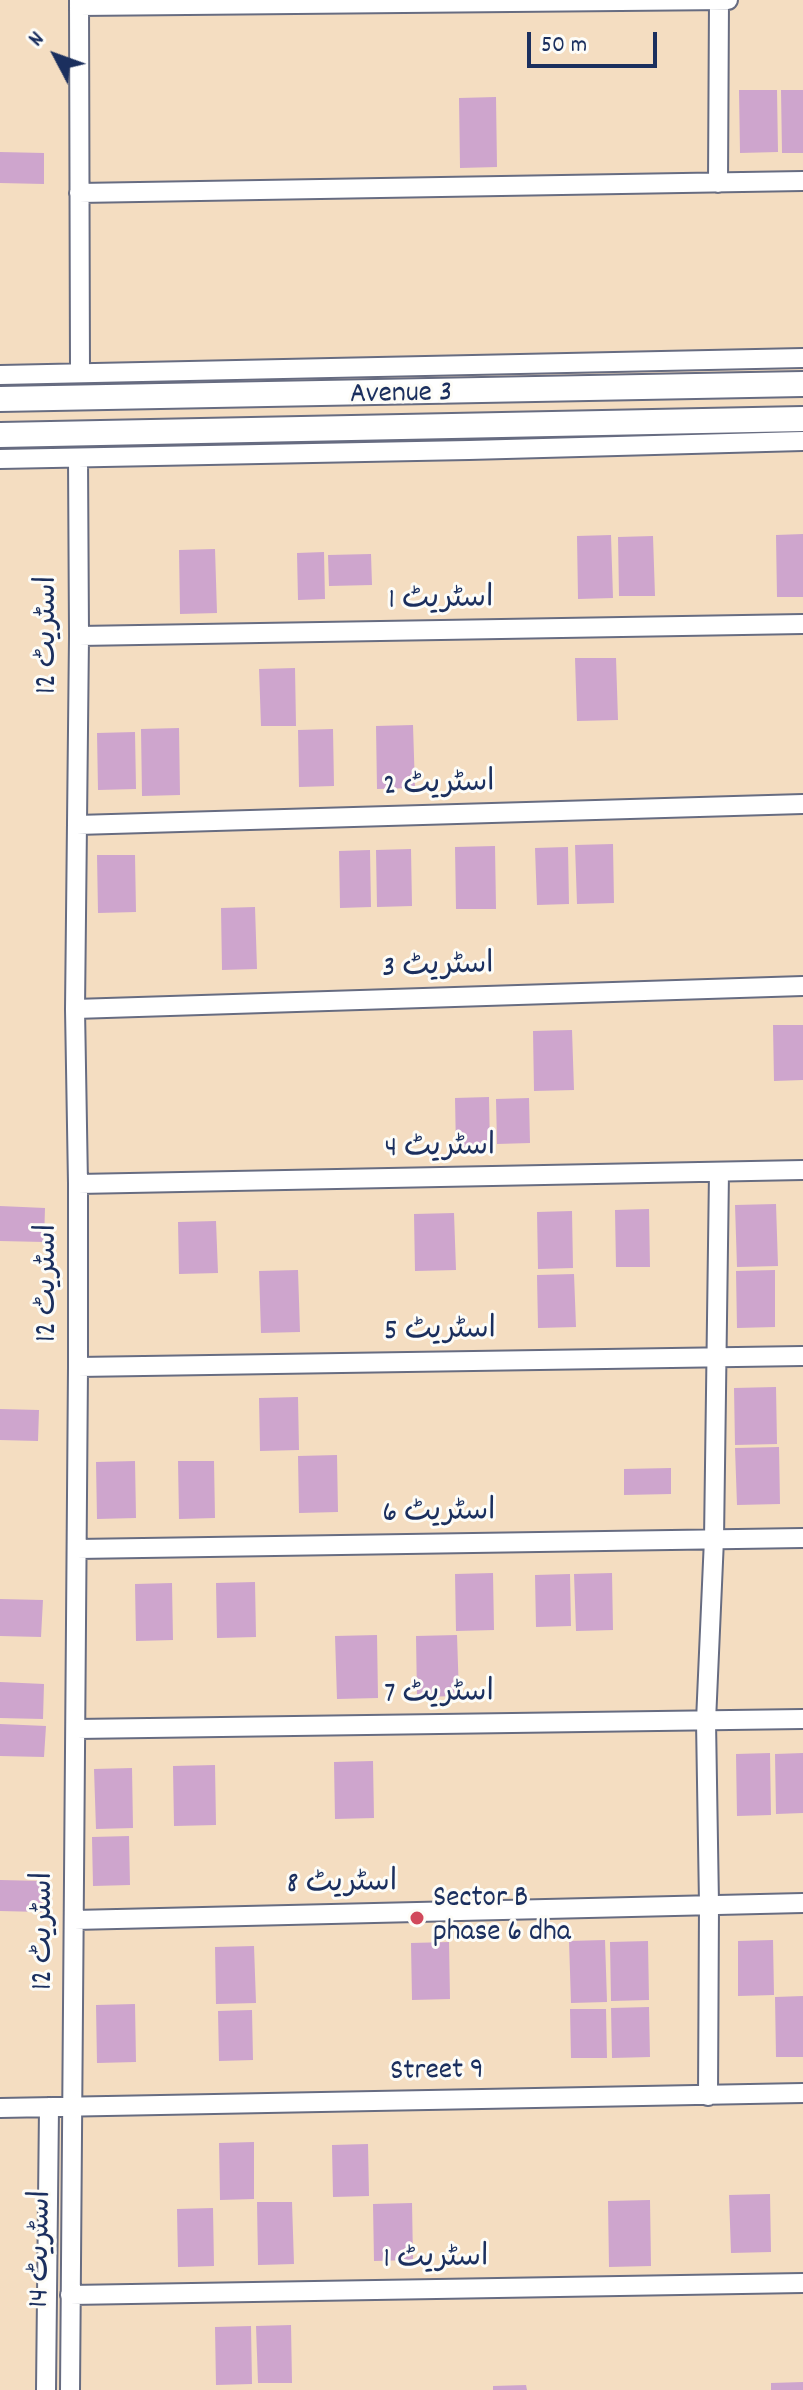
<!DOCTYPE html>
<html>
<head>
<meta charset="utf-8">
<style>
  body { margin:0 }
  #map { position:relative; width:803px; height:2390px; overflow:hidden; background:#f4ddc1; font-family:Dekko,sans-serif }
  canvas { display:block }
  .north { position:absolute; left:16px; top:16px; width:80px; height:80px; -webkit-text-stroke:6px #fdfcf7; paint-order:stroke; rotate:311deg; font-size:22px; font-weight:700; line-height:32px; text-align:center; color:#1b2f5e }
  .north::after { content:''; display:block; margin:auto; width:28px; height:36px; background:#1b2f5e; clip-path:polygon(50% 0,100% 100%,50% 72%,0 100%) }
  .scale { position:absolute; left:527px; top:32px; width:130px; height:36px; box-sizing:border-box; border:4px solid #1b2f5e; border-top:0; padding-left:10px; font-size:24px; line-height:28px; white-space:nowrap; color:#1b2f5e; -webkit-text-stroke:6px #fdfcf7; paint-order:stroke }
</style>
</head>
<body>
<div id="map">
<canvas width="803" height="2390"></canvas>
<div class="north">N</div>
<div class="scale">50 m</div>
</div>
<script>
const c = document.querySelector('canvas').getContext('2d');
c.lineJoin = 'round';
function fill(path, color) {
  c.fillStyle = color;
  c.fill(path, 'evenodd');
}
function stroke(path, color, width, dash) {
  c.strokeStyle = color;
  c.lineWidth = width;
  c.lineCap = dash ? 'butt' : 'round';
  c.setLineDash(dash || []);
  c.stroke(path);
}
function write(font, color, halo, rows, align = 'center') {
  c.font = font + ' Dekko,"Playpen Sans Arabic",sans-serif';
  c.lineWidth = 6;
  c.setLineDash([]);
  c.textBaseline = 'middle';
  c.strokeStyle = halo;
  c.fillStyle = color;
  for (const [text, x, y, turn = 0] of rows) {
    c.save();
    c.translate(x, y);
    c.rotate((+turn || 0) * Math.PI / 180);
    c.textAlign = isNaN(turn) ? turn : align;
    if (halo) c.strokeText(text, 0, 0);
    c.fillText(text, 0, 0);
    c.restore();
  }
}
fill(new Path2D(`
  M739,90H777L778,152L740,153Z
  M781,90H803V153H782Z
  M496,97L497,167L460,168L459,98Z
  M0,152L44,153V184L0,183Z
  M803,534V597H777L776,535Z
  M611,535L613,598L578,599L577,536Z
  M653,536L655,596H619L618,537Z
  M215,549L217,613L180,614L179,550Z
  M324,552L325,599L298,600L297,553Z
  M371,554L372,585L329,586L328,555Z
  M575,658H616L618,720L577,721Z
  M295,668L296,726H261L259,669Z
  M413,725L415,788L377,789L376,726Z
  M179,728L180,795L142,796L141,729Z
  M333,729L334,786L299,787L298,730Z
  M135,732L136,789L98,790L97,733Z
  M613,844L614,903L577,904L575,845Z
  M495,846L496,909H456L455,847Z
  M568,847L569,904L537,905L535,848Z
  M411,849L412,906L377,907L376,850Z
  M370,850L371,907L340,908L339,851Z
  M97,855H135L136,912L98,913Z
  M255,907L257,969L222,970L221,908Z
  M773,1025H803V1080L774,1081Z
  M572,1030L574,1090L534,1091L533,1031Z
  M489,1097L490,1148L456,1149L455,1098Z
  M529,1098L530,1143L497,1144L496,1099Z
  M776,1204L778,1266L737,1267L735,1205Z
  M0,1206L45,1208L44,1242L0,1241Z
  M649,1209L650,1267H616L615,1210Z
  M572,1211L573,1268L538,1269L537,1212Z
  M454,1213L456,1270L415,1271L414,1214Z
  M216,1221L218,1273L179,1274L178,1222Z
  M298,1270L300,1332L261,1333L259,1271Z
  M775,1270V1327L737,1328L736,1271Z
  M574,1274L576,1327L538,1328L537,1275Z
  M776,1387L777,1444L735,1445L734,1388Z
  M298,1397L299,1450L260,1451L259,1398Z
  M0,1409L39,1410L38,1441L0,1440Z
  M779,1447L780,1504L737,1505L735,1448Z
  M337,1455L338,1512L299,1513L298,1456Z
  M135,1461L136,1518L97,1519L96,1462Z
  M178,1461H214L215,1518L179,1519Z
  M671,1468V1494L624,1495V1469Z
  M493,1573L494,1630L456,1631L455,1574Z
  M612,1573L613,1630L576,1631L574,1574Z
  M570,1574L571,1626L536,1627L535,1575Z
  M255,1582L256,1637L217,1638L216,1583Z
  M172,1583L173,1640L136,1641L135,1584Z
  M0,1599L43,1600L41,1637L0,1636Z
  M377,1635L378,1698L337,1699L335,1636Z
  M457,1635L459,1696L417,1697L416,1636Z
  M0,1682L44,1684L43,1719L0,1718Z
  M0,1724L46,1726L44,1757L0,1756Z
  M770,1753L771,1815L737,1816L736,1754Z
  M803,1753V1813L776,1814L775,1754Z
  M373,1761L374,1818L335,1819L334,1762Z
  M215,1765L216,1825L174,1826L173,1766Z
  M132,1768L133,1828L96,1829L94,1769Z
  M129,1836L130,1885L93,1886L92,1837Z
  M0,1880L43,1881L42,1912L0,1911Z
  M605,1940L607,2002L571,2003L569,1941Z
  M773,1940L774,1995L738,1996V1941Z
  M648,1941L649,2000L611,2001L610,1942Z
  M449,1942L450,1999L412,2000L411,1943Z
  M254,1946L256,2003L216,2004L215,1947Z
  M803,1996V2057H776L775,1997Z
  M135,2004L136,2062L97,2063L96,2005Z
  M649,2007L650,2057L612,2058L611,2008Z
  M570,2009H606L607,2058H571Z
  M252,2010L253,2060L219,2061L218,2011Z
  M254,2142V2199L220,2200L219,2143Z
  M368,2144L369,2196L333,2197L332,2145Z
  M770,2194L771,2252L731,2253L729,2195Z
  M650,2200L651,2266L609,2267L608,2201Z
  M257,2202H292L294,2264L258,2265Z
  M412,2203L413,2260L374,2261L373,2204Z
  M213,2208L214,2266L178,2267L177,2209Z
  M291,2325L292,2383H258L256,2326Z
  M251,2326L252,2384L216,2385L215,2327Z
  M803,2382V2390H771V2383Z
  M526,2385L527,2390H493V2386Z`), '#cea5cd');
const minor = new Path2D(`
  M79,0L80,372
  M79,6L728,0
  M718,183L719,0
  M79,193L803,181
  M0,375L803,358
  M0,459L469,450L803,441
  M79,636L803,624
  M77,825L803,804
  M75,1009L803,986
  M78,1184L803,1170
  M78,1367L803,1356
  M77,1549L803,1538
  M76,1729L803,1719
  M74,1920L803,1903
  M708,2096L709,1904L706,1721L714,1539L719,1172
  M0,2108L803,2093
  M70,2295L803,2283
  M46,2390L49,2107
  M70,2390L78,1367V1184L75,1009L79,636L78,458`);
const secondary = new Path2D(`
  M0,399L803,384
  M0,435L803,419`);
stroke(minor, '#676c81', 22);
stroke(secondary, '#676c81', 28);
stroke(minor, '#fff', 18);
stroke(secondary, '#fff', 24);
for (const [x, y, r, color] of [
  [417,1918,8,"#d1495b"]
]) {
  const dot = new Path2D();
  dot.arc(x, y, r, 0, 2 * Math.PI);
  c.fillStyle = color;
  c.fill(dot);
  stroke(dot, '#fdfcf7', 3);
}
write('30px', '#1b2f5e', '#fdfcf7', [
  ["Avenue 3",401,396,-1],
  ["اسٹریٹ 1",441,602,-1],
  ["اسٹریٹ 12",50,635,-90],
  ["اسٹریٹ 2",439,787,-2],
  ["اسٹریٹ 3",438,969,-2],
  ["اسٹریٹ 4",440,1150,-1],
  ["اسٹریٹ 12",50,1283,-90],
  ["اسٹریٹ 5",440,1333,-1],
  ["اسٹریٹ 6",439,1515,-1],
  ["اسٹریٹ 7",439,1696,-1],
  ["اسٹریٹ 8",342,1886,-1],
  ["اسٹریٹ 12",46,1931,-90],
  ["Street 9",437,2073,-1],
  ["اسٹریٹ 14",43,2249,-89],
  ["اسٹریٹ 1",436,2261,-1]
]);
write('30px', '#1b2f5e', '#fdfcf7', [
  ["Sector B",433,1901],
  ["phase 6 dha",433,1935]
], 'left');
</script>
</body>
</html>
